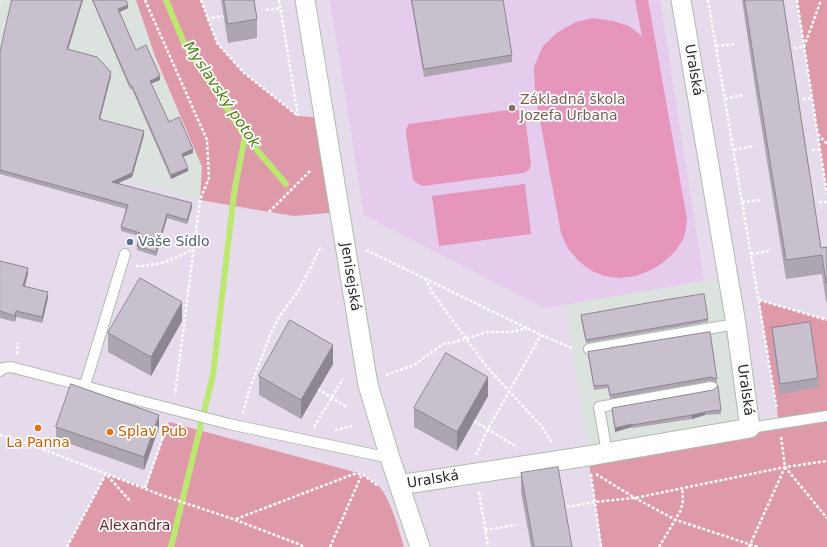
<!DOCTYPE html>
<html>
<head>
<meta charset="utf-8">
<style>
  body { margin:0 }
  canvas { display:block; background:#e6dbeb }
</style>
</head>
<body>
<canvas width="827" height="547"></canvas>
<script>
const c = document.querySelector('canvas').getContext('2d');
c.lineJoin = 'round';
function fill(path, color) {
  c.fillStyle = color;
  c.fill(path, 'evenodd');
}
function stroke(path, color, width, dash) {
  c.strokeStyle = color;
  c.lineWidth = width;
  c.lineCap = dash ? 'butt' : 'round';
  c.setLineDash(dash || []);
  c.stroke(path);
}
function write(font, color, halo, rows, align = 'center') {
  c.font = font + ' "DejaVu Sans",sans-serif';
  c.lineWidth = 3.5;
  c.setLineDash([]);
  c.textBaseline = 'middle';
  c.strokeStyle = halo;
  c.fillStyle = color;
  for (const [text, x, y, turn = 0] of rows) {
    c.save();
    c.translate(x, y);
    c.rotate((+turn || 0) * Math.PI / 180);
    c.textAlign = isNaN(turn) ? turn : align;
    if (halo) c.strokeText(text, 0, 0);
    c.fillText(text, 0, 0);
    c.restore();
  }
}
fill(new Path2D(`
  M0,0H136L155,57L202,167L200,200L0,147Z
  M728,278L750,428L588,456L566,304Z`), '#dce3de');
fill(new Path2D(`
  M330,0H660L704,281L544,308L364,215Z`), '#e5cbec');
fill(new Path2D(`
  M136,0H201L217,43L243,72L298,116L324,118L340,212L294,216L269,212L200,200L202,167L155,56Z
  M797,0H827V194Z
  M759,300L827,320V547H602L588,456L779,424Z
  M169,422L362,474C369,479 377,483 382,490C392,504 399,531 404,547H67L106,474L146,488Z`), '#df9aaa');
fill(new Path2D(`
  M635,0H648L687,219C686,225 686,234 683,239C668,268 630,286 599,274C589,271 577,260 571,252C566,247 564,239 561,233L535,94L534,67L543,46L558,32L576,22L593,18L613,21L629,26L642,36Z
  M515,109L523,112L525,116L531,164C530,170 528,171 523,173L423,186L418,184L413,180L406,134V129L409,124Z
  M525,184L531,234L439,246L432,196Z`), '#e696bb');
stroke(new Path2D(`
  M166,0L184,43L245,136L286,184
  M171,547L213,375L234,193L245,136`), '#bce872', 6);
const service = new Path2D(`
  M589,349L736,324
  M0,371L3,368L11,367L229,424L390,458
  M85,385L125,254
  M750,428L827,416
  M607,453L599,407L712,387`);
const minor = new Path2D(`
  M305,0L368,385L390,458L420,547
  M399,485L588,456L750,428L736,324L681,0`);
stroke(service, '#b0bcaf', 12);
stroke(minor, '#b0bcaf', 21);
stroke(new Path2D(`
  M145,0L207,140L209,178L200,200L175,394
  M201,0L217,43L243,72L298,116
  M279,0L298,116
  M708,0L777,410
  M797,0L827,194
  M0,1V0
  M266,10L280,8
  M207,19L224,16
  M716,46L735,44
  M794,48L804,47L821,0
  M725,99L743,95
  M803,99L812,98
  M818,134L827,144
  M734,150L754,146
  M812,150H820
  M742,202L761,200
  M819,202H827
  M269,212L310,171
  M366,250L541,335L574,349
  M751,254L769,251
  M136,266C159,266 173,260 193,249
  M425,278L432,292L487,367L542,427L552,443
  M759,300L827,320
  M17,354L18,343
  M386,375L414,365L443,344L455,342L487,332H512L527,328
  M318,389L348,408
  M243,413L250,388L271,333L279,317L298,291L311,267L321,246
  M474,421L517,447
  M314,427L343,379
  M335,430L352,426
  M0,435L32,445L161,495L233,519L301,545L303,547
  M781,437L785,467L827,518
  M476,455L488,429L541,335
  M591,474L601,547
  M596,474L635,498L676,520L758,547
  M145,488L168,423
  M479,492L488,547
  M562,508L594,502L635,498L785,467L827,461
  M236,519L354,474H362L378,486
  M485,530L516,525
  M67,547L106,474L131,502
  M330,547L362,474
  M659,547L681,510L683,500L682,488
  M749,547L785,467`), '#fff', 2.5, [3, 2]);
stroke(service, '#fff', 10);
stroke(minor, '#fff', 19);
fill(new Path2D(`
  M83,0L68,49L111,76L100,119L144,135L132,177L118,183L192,207L187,224L167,218L156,256L137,250V246L139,236L121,231V227L126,209L0,174V52Z
  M92,0H126L128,8L119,12L136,50L160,80L151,84L169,122L193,153L183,157L188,171L171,179L132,89H130Z
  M221,0H254L257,19V38L228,43Z
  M411,0H503L512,55V62L424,77Z
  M742,0H783L821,248L827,247V302H826L822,274L786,279L756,93Z
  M0,262L28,274L25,286L48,298L42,323L16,317L15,322L0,318Z
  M581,315L708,319V322L586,343L581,319Z
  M182,321L151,376L108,352V333Z
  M772,328L818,378V388L780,394L772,338Z
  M710,332L717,383L711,381L610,399L608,388L594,390L588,355V352Z
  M333,364L301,419L259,395V376Z
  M488,396L457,451L414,427V408Z
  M612,408L721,410V414L705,415L692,419L632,428V427L615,432L612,411Z
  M56,427H159L144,470L56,439Z
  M521,473L572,547H531L521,492Z`), '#ada5b0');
fill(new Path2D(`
  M82,0H83L67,53V49Z
  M128,5V8L118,13V9Z
  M111,72V76L99,123V119Z
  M160,76V80L150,84V81Z
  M144,131V135L132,177L112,186V182Z
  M193,149V153L182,157V154Z
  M188,168V171L171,179V175Z
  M192,203V207L187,224V220Z
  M167,214V218L156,256V252Z
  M28,268V274L23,292V286Z
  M48,292V298L42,323V317Z
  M182,302V321L151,376V357Z
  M16,311V317L15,322V316Z
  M333,345V364L301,419V400Z
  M488,377V396L457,451V432Z
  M705,412V415L692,419V415Z
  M159,415V427L144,470V457Z
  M632,424V427L615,432V428Z`), '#8d8690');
const building = new Path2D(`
  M12,0H82L67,49L97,57L111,72L99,119L144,131L132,173L112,182L192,203L187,220L167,214L156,252L137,246L140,233L121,227L128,205L0,170V52Z
  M93,0H126L128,5L118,9L136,50L146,45L160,76L150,81L169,122L179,117L193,149L182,154L188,168L171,175L132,86L130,85Z
  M224,0H254L257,19L228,24Z
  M412,0H503L512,55L424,69Z
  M745,0H783L821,248L827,247V283H826L822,255L786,260L756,74Z
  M0,261L28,268L23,286L48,292L42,317L16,311L15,316L0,311Z
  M140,278L182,302L151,357L108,333Z
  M704,294L708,319L586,340L581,315L653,302Z
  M290,320L333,345L301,400L259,376Z
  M810,322L818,378L780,384L772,328Z
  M710,332L717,379L711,377L610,395L608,385L594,386L588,352Z
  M446,353L488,377L457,432L414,408Z
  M71,384L159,415L144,457L56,427Z
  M718,386L721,410L705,412L692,415L632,425V424L615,428L612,408L713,390Z
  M558,467L572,547H534L521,473Z`);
fill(building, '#c9c0cd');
stroke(building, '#8d8690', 1);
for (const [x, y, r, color] of [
  [512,108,4,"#8d6e63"],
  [130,242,4,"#5c6f8a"],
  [38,428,4,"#e8710a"],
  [110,432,4,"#e8710a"]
]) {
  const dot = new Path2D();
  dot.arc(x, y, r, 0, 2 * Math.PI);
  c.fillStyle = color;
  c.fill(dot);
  stroke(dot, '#fff', 1.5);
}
write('14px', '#292929', '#fff', [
  ["Uralská",693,70,80],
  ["Jenisejská",350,277,81],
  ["Uralská",745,390,82],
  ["Uralská",433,480,-9]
]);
write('14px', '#785e54', '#fff', [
  ["Základná škola",520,100],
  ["Jozefa Urbana",520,116]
], 'left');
write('14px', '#4e5e75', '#fff', [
  ["Vaše Sídlo",138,242]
], 'left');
write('14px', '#c56008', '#fff', [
  ["Splav Pub",118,432],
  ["La Panna",38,443,"center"]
], 'left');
write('14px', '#621d24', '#fff', [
  ["Alexandra",135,526]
]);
write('italic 15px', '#4e7f13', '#fff', [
  ["Myslavský potok",221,95,56]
]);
</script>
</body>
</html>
